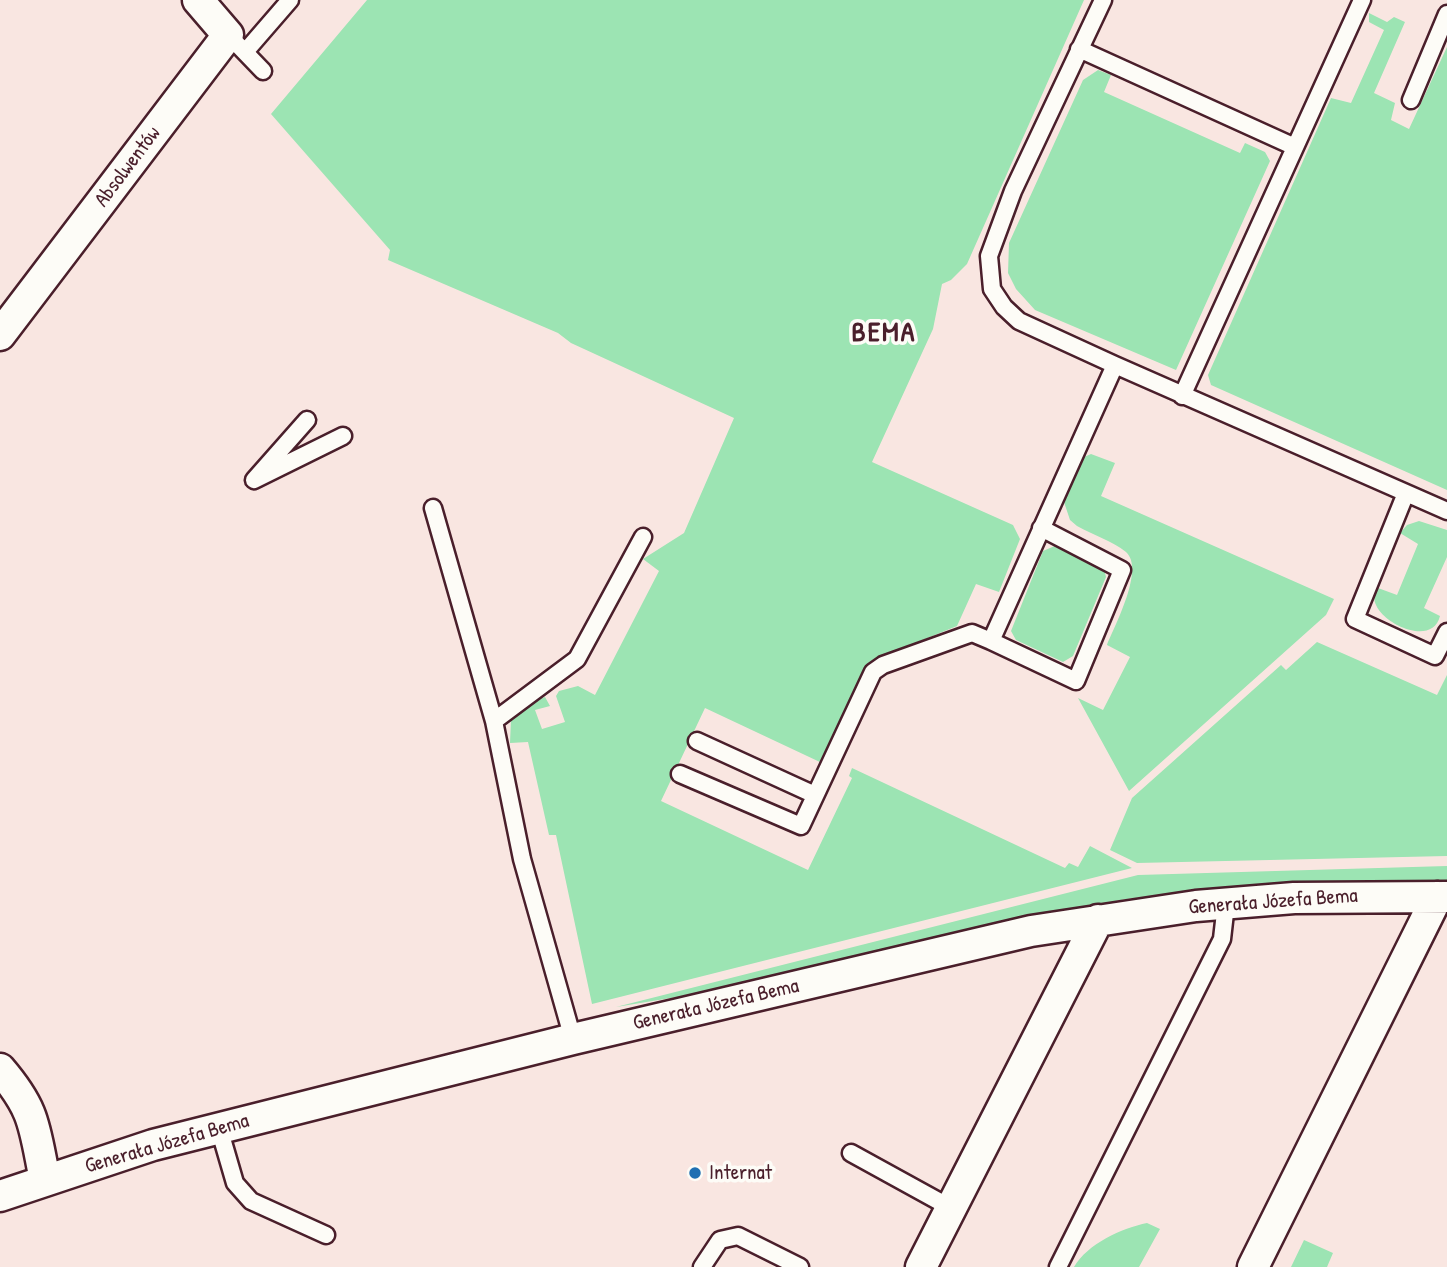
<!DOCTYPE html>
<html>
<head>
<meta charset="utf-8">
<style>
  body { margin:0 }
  canvas { display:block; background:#f9e6e1 }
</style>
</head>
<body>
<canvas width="1447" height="1267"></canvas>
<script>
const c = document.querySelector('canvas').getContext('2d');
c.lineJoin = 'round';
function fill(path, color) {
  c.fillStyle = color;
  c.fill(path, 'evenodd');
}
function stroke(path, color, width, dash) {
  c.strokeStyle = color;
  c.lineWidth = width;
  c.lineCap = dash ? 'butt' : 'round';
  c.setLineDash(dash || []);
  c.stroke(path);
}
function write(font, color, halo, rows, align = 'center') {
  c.font = font + ' "Patrick Hand",sans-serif';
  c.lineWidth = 7;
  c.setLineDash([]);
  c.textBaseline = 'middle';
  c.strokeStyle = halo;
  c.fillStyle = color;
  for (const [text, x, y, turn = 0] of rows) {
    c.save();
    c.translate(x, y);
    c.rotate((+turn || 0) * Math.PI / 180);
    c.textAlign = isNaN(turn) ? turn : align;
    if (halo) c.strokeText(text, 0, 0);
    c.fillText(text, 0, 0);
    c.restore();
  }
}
fill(new Path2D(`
  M367,0H1084L967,264L951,280L942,284L933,329L872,462L1013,525L1020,539L999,592L976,584L957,626L876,659L866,669L822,763L705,708L661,801L808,870L852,778L849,776L852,768L1065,868L1069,863L1078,867L1090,846L1132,868L592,1004L556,835H549L528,742L510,743L511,719L528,703L545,697L550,706L535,710L542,729L565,722L556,696L559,691L578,686L595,695L659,571L643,559L684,533L734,418L571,343L558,333L388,260L390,250L271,114Z
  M1369,13L1387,22L1394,17L1405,22L1374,93L1395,103L1391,120L1409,129L1447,47V490L1211,385L1208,375L1331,98L1351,103L1384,30L1369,22Z
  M1098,70L1111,75L1104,92L1240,153L1245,143L1265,152L1270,161L1176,370L1035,310L1016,289L1008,273L1009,243L1083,80Z
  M1091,454L1115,463L1101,496L1334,599L1326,615L1129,791L1078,698L1103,710L1130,657L1107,645C1115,625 1145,569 1126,552C1112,541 1093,535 1077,526L1070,520L1064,502L1084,457Z
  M1419,521L1447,530V557L1424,608L1440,616C1431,654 1357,612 1378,588L1397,595L1418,544L1400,533L1407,525Z
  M1057,545L1104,569L1106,577L1073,656L1063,662L1016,640L1011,631L1043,551Z
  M1317,642L1437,695L1447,675V856L1137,863L1110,850L1132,798L1281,665L1286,670Z
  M1447,866V881L1229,887L1127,899L1024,917L738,987L616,1007L1138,875Z
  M1147,1223L1160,1229L1139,1267H1074C1087,1244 1122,1228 1147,1223Z
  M1304,1240L1333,1253L1327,1267H1291Z`), '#9ce4b3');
const lane = new Path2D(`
  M1103,0L1013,191L989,256L992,289L1004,307L1019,321L1115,365L1447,511
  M237,44L263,71
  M1079,49L1295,147
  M245,52L290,0
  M1411,100L1447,14
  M1182,396L1362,0
  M307,420L254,480L343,436
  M1406,493L1355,619L1435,656L1447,632
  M433,508L494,721
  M1041,528L1122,570L1076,681L991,641L1115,365
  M697,741L815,795
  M680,774L801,826L873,672L883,665L972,633L991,641
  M573,1039L522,859L494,721L577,659L643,537
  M219,1128L235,1183L251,1201L326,1235
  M851,1153L951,1208
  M702,1267L720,1240L738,1236L800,1267
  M1058,1267L1222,939L1226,904`);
const street = new Path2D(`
  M0,335L228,35L198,0
  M0,1069C36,1111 34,1127 45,1180
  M0,1196L153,1145L573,1039L1031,931L1196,906L1294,898L1447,897
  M921,1267L1098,920
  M1253,1267L1437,897`);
stroke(lane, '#4a1f2b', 21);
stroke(street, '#4a1f2b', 35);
stroke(lane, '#fdfcf7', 16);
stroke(street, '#fdfcf7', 30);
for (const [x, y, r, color] of [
  [695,1173,7,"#1f6fb2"]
]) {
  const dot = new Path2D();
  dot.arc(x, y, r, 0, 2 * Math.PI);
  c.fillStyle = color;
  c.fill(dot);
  stroke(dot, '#fdfcf7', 2.5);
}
write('21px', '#4a1f2b', '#fdfcf7', [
  ["Absolwentów",128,167,-53],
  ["Generała Józefa Bema",1273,902,-4],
  ["Generała Józefa Bema",716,1005,-13],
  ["Generała Józefa Bema",167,1144,-16]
]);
write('21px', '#4a1f2b', '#fdfcf7', [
  ["Internat",709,1173]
], 'left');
c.letterSpacing = '2px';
write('bold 28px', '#4a1f2b', '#fdfcf7', [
  ["BEMA",884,334]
]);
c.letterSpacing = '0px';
</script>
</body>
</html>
